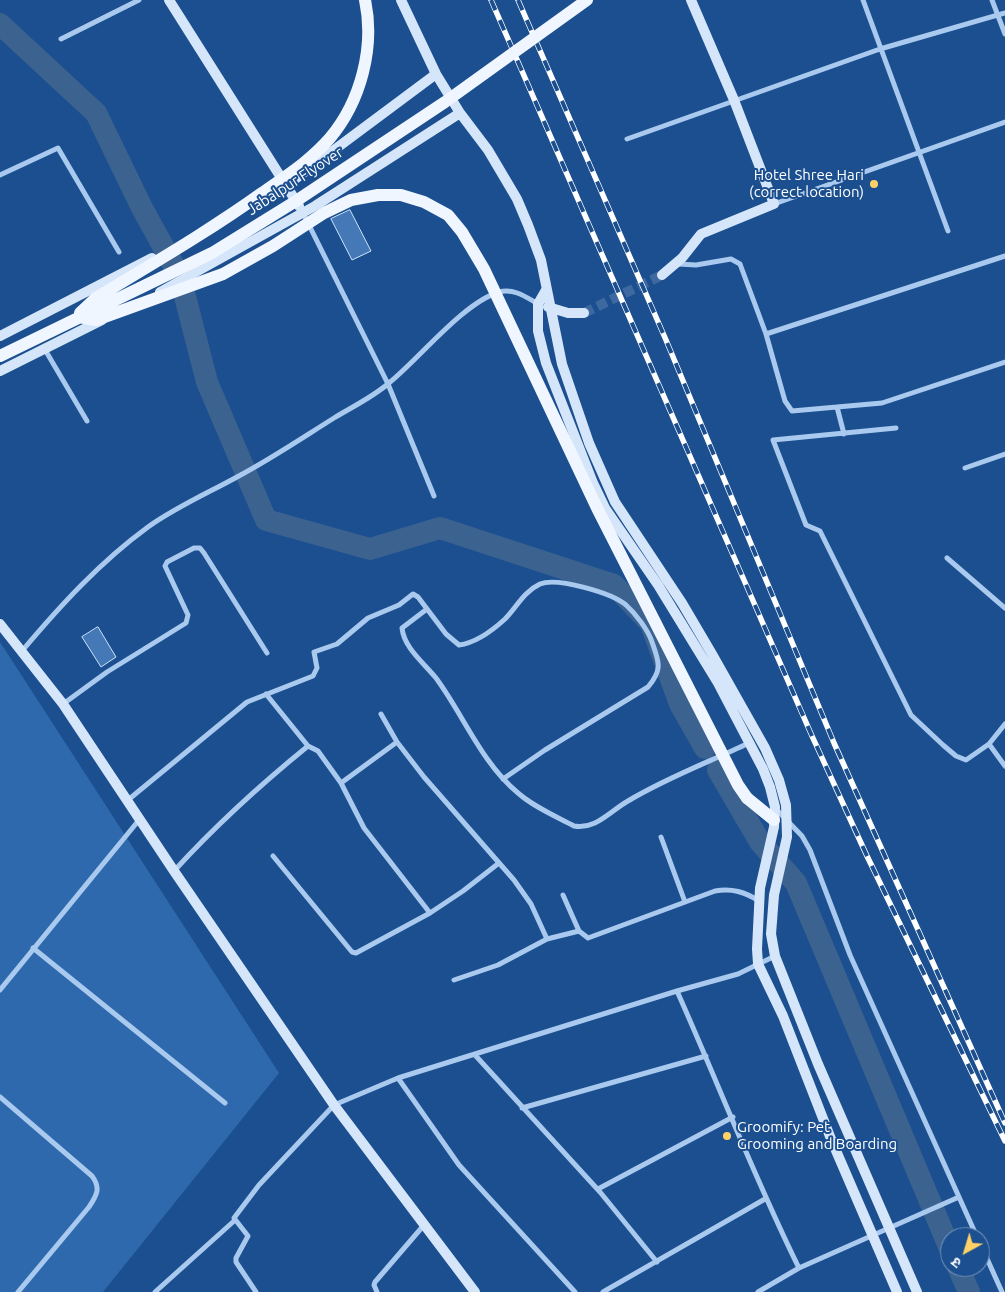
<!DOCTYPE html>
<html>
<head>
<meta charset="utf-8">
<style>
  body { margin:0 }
  #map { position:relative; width:1005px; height:1292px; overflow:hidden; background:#1b4f8f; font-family:Ubuntu,"Noto Sans Devanagari",sans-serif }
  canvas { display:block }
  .north { position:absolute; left:940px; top:1227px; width:50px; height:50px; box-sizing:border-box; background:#1b4f8f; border:1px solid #7695bc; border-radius:50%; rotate:219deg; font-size:14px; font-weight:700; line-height:20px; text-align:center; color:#fff }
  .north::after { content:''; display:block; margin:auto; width:18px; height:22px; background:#ffd166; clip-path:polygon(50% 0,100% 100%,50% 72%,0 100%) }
</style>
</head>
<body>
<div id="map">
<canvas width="1005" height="1292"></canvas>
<div class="north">उ</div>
</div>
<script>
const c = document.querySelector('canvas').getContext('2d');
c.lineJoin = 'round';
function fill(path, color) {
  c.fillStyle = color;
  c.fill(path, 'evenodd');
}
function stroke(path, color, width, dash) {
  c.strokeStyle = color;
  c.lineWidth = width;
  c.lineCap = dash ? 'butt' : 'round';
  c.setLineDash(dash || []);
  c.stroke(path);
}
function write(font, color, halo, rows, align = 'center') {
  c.font = font + ' Ubuntu,sans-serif';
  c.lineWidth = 4;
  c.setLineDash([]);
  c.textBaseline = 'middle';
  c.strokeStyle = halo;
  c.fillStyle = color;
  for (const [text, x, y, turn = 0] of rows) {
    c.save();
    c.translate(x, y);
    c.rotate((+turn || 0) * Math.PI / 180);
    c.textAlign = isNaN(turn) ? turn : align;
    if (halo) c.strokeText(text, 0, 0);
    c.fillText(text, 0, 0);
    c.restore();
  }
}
fill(new Path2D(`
  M0,642L279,1073L103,1292H0Z`), '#2e69ad');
stroke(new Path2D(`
  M0,24L96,113L142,208L180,277L207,382L266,520L370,549L440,528L614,585L651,624L680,704L705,748
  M718,770L760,842L796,883L950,1249
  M958,1267L969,1292`), '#3c6290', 22);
const building = new Path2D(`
  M350,210L371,251L352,260L331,219Z
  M98,627L116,657L101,667L82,637Z`);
fill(building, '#4478b7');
stroke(building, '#cfe3fa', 1);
stroke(new Path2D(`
  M584,313L662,275`), '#3d69a0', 10, [10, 5]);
stroke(new Path2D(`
  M863,0L948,231
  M992,0L1005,34
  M61,39L139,0
  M627,139L880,49L1005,13
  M0,175L58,148L119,252
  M774,204L1005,122
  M303,213L388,384L434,496
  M678,264L696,265L731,259L740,264L766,334L785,401L792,411L882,403L1005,362
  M766,334L1005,256
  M44,348L87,421
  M837,407L844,434
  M896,428L773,440L806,525L820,531L911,715L943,745L956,756L966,760L989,744L1005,724
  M965,468L1005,454
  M947,558L1005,608
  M427,609L402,628C404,648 424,663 436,678C464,716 481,762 518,793C534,807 555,816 574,826C596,830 610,811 628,801C666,778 709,762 749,743
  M22,651C60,606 100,562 148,527C176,507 208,493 237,477C271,459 302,438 334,418C352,407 373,397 389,383C419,359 463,303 499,292C514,288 526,297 538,304
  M266,694L308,746
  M63,704L107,672L186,623L188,615L165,566L167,562L194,548H200L204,553L267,653
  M381,714L397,742L424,777L514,880L531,904L547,939
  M989,744L1005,766
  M341,783L397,742
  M128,800L247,702L313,676L317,668L314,652L337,644L368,618L399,605L413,594L418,597L446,634L459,645C475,643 493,630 505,619C517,607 523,592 540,584C557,577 612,593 626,605C636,614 648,630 652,642C659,662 663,669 648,687L545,750L503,779
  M775,808L802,836L810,850L850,955L977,1237
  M661,837L685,902
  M273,856L352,952L356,953L430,913L463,891L499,863
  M174,871C216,825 260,785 308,746L318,751L341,783L364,828L430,913
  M563,895L579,931
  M33,948L225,1103
  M454,980L498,965L547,939L579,931L588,938L715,891C732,888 745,892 759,901
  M0,990L139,820
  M677,991C718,1083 754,1177 799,1268
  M475,1055L600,1192L657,1262
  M398,1078L459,1165L575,1292
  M0,1097L92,1176C101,1188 97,1195 89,1207L18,1292
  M522,1108L706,1056
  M598,1189L733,1117
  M980,1243L1002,1292
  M155,1292L234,1221
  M256,1292L236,1262V1258L248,1236L234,1218L259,1185L334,1105L398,1078L677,991L738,974L775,956
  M377,1292L374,1285L375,1282L424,1225
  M603,1292L765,1199
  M758,1292L799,1268L959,1197`), '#a9c9ee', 5);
stroke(new Path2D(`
  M169,0L299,206
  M401,0L436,74L460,113L488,150L517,199L528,225L541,260L562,364L589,443L615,502L682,603L712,654L765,748L779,780L786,805L787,837L774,895L771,934L775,956L818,1064L917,1292
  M266,196L287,185L436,74
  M662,275L682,258L701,234L774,204L734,100L691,0
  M546,290L538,304V331L546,363L593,483L605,508L658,585L718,683L763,769L770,787L775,807L774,827L760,888L757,949L758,964L783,1016L831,1139L897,1292
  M160,292L315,206L460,113
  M548,307L568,313H584
  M0,336L152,258
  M0,371L102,320
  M0,624L63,704L174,871L334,1105L475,1292`), '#d6e6fa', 10);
stroke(new Path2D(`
  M747,798L774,820`), '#f0f6ff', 12);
const rail = new Path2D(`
  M491,0L812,736L867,856L1005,1141
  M518,0L666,340L834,743L1005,1123`);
stroke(rail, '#fff', 5.5);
stroke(rail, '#1b4f8f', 4, [11]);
stroke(new Path2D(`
  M80,313L96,298C152,264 209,231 262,193C286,176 310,161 330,138C361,101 375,47 365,0
  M79,317L96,320L223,274L273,246L324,213L351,200L378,195H401L424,202L448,215L462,232L484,269L597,508L738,785L747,798
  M0,356L212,253L296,201L445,102L587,0`), '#f0f6ff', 12);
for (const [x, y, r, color] of [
  [874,184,5,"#ffd166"],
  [727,1136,5,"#ffd166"]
]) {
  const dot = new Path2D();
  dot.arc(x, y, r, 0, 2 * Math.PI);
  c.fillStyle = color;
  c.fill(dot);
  stroke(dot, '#1b4f8f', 2);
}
write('15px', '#fff', '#1b4f8f', [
  ["Hotel Shree Hari",864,175],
  ["(correct location)",864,192],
  ["Groomify: Pet",737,1127,"left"],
  ["Grooming and Boarding",737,1144,"left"]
], 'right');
write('15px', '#fff', '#1b4f8f', [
  ["Jabalpur Flyover",295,181,-33]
]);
</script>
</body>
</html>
